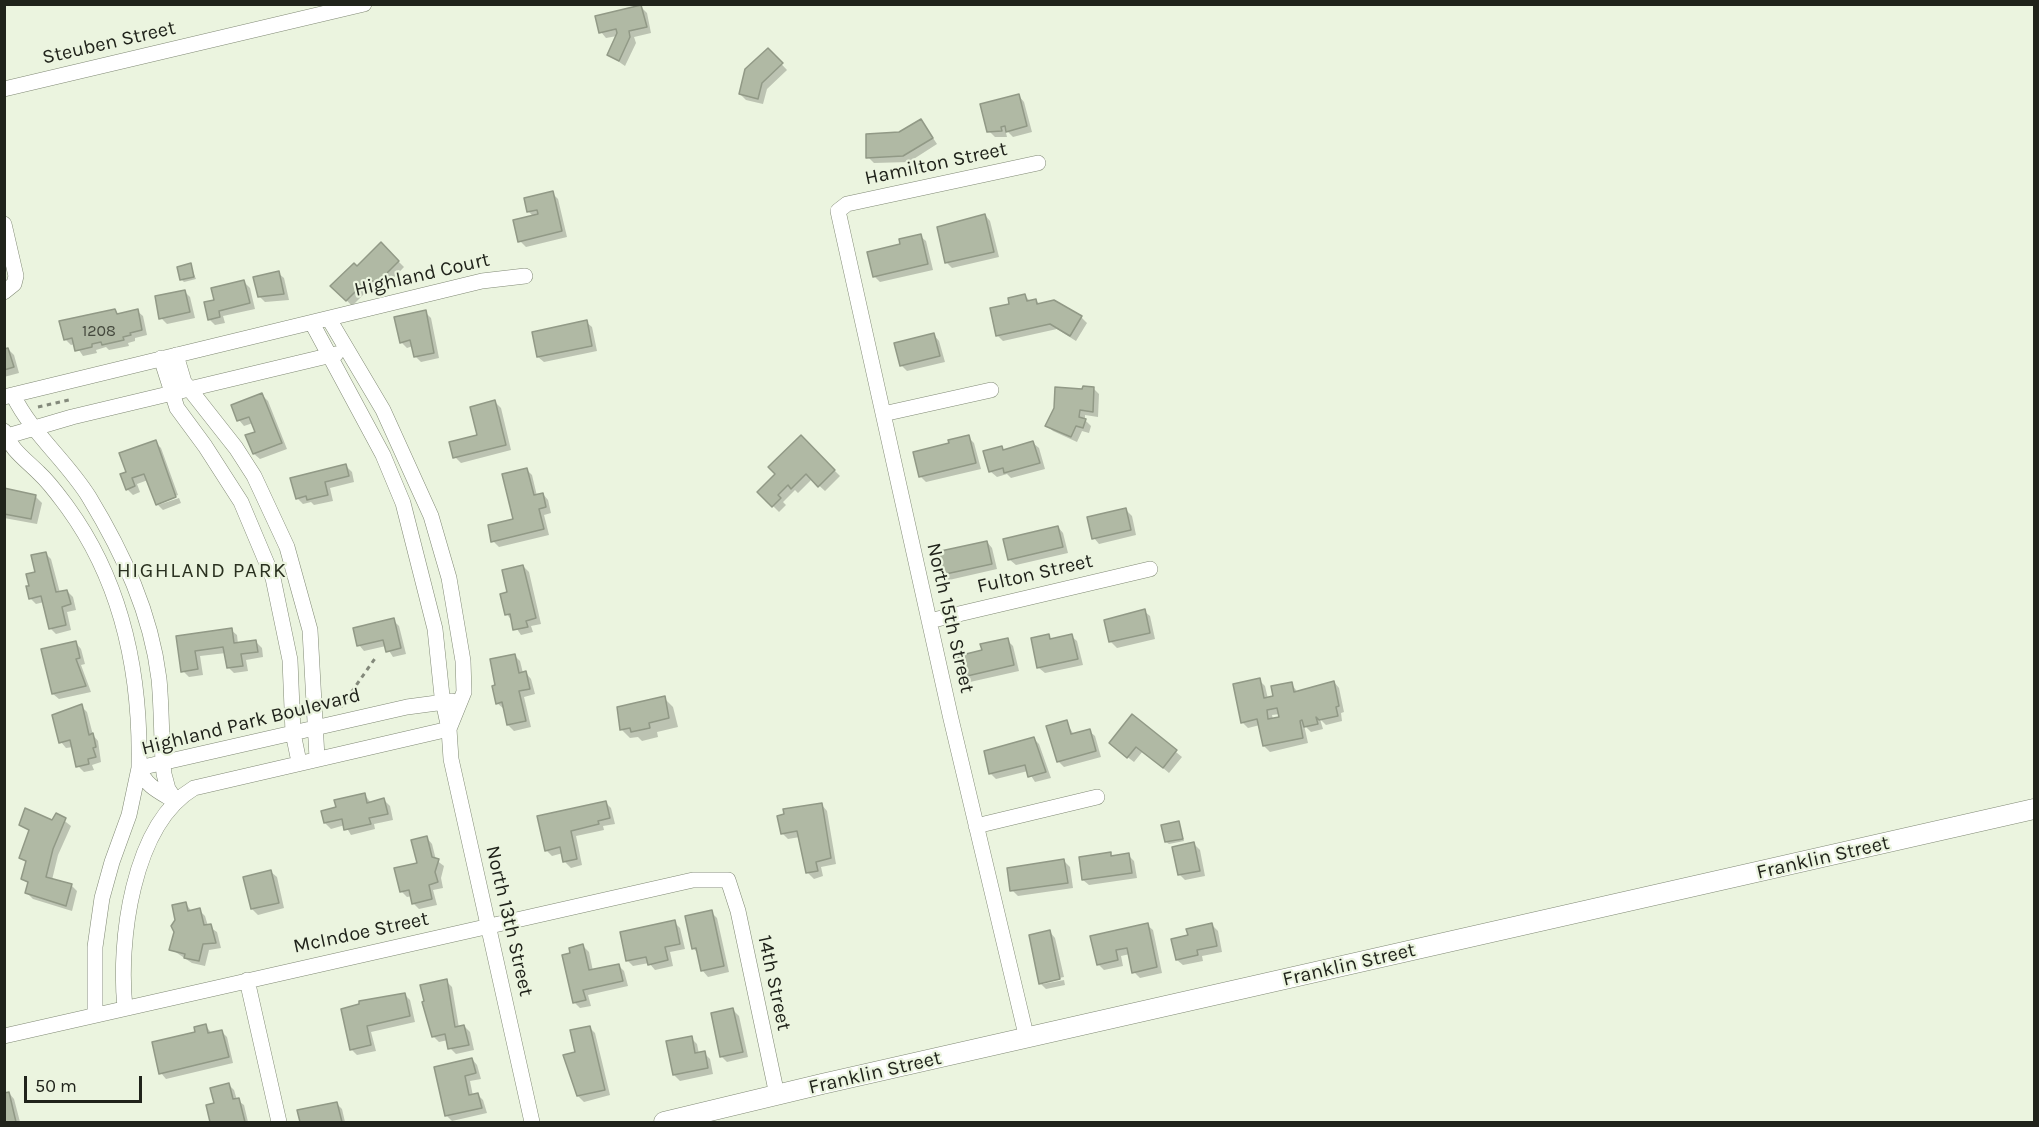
<!DOCTYPE html>
<html>
<head>
<meta charset="utf-8">
<style>
  body { margin:0 }
  #map { position:relative; width:2039px; height:1127px; overflow:hidden; background:#ebf4df; font-family:Karla,sans-serif }
  canvas { display:block }
  .frame { position:absolute; inset:0; border:6px solid #20231b; pointer-events:none }
  .scale { position:absolute; left:24px; top:1076px; width:118px; height:27px; box-sizing:border-box; border:3px solid #20231b; border-top:0; padding-left:8px; font-size:18px; line-height:21px; white-space:nowrap; color:#20231b; -webkit-text-stroke:4px #ebf4df; paint-order:stroke }
</style>
</head>
<body>
<div id="map">
<canvas width="2039" height="1127"></canvas>
<div class="frame"></div>
<div class="scale">50 m</div>
</div>
<script>
const c = document.querySelector('canvas').getContext('2d');
c.lineJoin = 'round';
function fill(path, color) {
  c.fillStyle = color;
  c.fill(path, 'evenodd');
}
function stroke(path, color, width, dash) {
  c.strokeStyle = color;
  c.lineWidth = width;
  c.lineCap = dash ? 'butt' : 'round';
  c.setLineDash(dash || []);
  c.stroke(path);
}
function write(font, color, halo, rows, align = 'center') {
  c.font = font + ' Karla,sans-serif';
  c.lineWidth = 4.5;
  c.setLineDash([]);
  c.textBaseline = 'middle';
  c.strokeStyle = halo;
  c.fillStyle = color;
  for (const [text, x, y, turn = 0] of rows) {
    c.save();
    c.translate(x, y);
    c.rotate((+turn || 0) * Math.PI / 180);
    c.textAlign = isNaN(turn) ? turn : align;
    if (halo) c.strokeText(text, 0, 0);
    c.fillText(text, 0, 0);
    c.restore();
  }
}
fill(new Path2D(`
  M641,7L647,13L651,33L634,37L636,43L625,66L609,55L617,36L606,38L601,32Z
  M768,50L787,70L767,89L763,104L746,100L740,94Z
  M1019,96L1024,102L1032,132L1013,137L1005,129L1007,137H995L989,131Z
  M921,120L937,144L909,162L874,163L868,157Z
  M552,193L558,199L567,237L526,247L520,241L534,217L528,211Z
  M985,215L990,221L999,257L952,268L946,262Z
  M920,236L926,241L933,270L880,282L874,276L902,246Z
  M381,244L404,267L383,289L376,282L352,306L333,286L357,268Z
  M190,265L196,279L184,282L181,279Z
  M278,273L284,278L289,300L265,302L259,296Z
  M244,282L250,288L255,309L223,316L225,323L215,325L209,319L216,301Z
  M184,291L190,297L195,318L167,324L161,318Z
  M1025,296L1031,302L1036,300L1040,305L1081,317L1087,323L1076,341L1057,329L1003,341L997,335L1010,305Z
  M115,310L119,315L137,311L143,316L147,335L135,338V341L128,343L129,346L109,350L106,347L96,350L97,353L83,356L75,344L71,345L65,339Z
  M425,312L431,318L439,358L421,362L415,356L413,346L407,348L401,342Z
  M586,322L592,327L597,351L544,362L538,357Z
  M934,335L939,341L945,362L907,371L901,365Z
  M8,349L14,355L19,373L4,377V350Z
  M1093,388L1099,394L1098,417L1085,415V420L1091,426L1089,433L1082,431L1077,442L1053,431L1047,426L1083,391Z
  M262,395L268,401L287,449L260,459L254,454L257,433L253,423L244,426L239,420Z
  M495,402L501,408L511,450L461,463L455,457L479,436Z
  M801,437L840,476L825,491L812,479L798,493L795,490L783,502L786,505L779,512L759,492L777,474Z
  M968,437L974,443L981,469L926,482L920,476L951,444Z
  M155,442L161,448L178,495L158,502V505L148,480L137,484L140,492L133,495L127,489L128,473Z
  M1033,443L1039,448L1045,469L1011,478L1007,474L997,477L991,472L985,452L1001,448L1005,451Z
  M346,466L352,472L354,482L330,488L333,501L314,505L311,502L303,504L297,498Z
  M527,470L532,475L537,496L543,494L548,500L551,513L544,515L549,535L499,547L493,541L514,521Z
  M4,489L36,497L42,503L37,524L4,518Z
  M179,498L181,503L163,510L158,505Z
  M1126,510L1132,516L1136,535L1099,544L1094,538Z
  M1058,527L1063,533L1068,553L1016,565L1010,560L1005,540Z
  M987,542L992,548L997,569L949,580L943,574Z
  M45,553L51,559L60,593L67,591L73,597L76,610L67,612L71,630L56,634L50,628L44,602L36,604L30,598L28,575L37,573Z
  M523,566L529,572L541,624L531,626L533,632L521,635L507,614L509,593Z
  M1144,611L1150,616L1155,639L1117,648L1111,642L1106,621Z
  M393,620L399,626L406,654L393,657L386,646L364,651L359,645Z
  M231,630L237,635L238,644L256,642L262,648L263,657L246,660L248,671L234,673L228,667L226,653L200,656L203,675L189,677L183,671L178,637Z
  M1048,636L1052,640L1071,636L1077,641L1083,665L1045,673L1039,668Z
  M1007,640L1013,646L1019,671L970,682L964,676L983,652Z
  M76,643L81,649L85,664L81,665L91,692L59,699L53,694Z
  M514,655L520,661L523,673H526L531,679L535,694L524,697L531,727L514,731L508,725L504,709L497,703V687Z
  M1259,680L1265,686L1268,699L1275,697L1291,683L1298,693L1334,682L1339,688L1344,712L1341,713L1342,721L1326,725L1320,719L1323,729L1311,732L1304,725L1308,743L1270,752L1264,746L1260,725L1248,728L1242,722ZM1280,714L1281,719L1273,720L1272,715Z
  M664,698L673,707L678,727L657,732L658,737L642,741L638,737L630,738L621,729Z
  M81,706L87,712L93,735L98,741L101,762L92,765L94,770L84,772L78,766L73,747L66,748L61,742Z
  M1133,717L1182,757L1169,773L1143,751L1134,762L1117,749Z
  M1066,722L1074,735L1089,731L1095,736L1101,757L1064,767L1058,761Z
  M1033,738L1039,744L1051,778L1035,782L1028,771L996,779L990,773Z
  M364,794L371,803L384,800L390,806L393,820L374,824L375,829L351,835L345,825L331,829L325,823L338,808Z
  M605,802L611,808L615,824L603,826L604,830L576,836L582,865L571,868L565,862L563,853L552,856L546,850Z
  M822,805L827,811L836,864L821,867L823,876L814,879L808,873L800,837L788,839L783,834Z
  M57,815L71,826L58,855L52,880L71,885L77,891L72,911L33,899L27,893L29,884L23,879L27,863L21,858L30,832L21,824L53,822Z
  M1178,822L1184,841L1169,844L1166,842Z
  M427,838L432,844L436,860L444,866L441,878L443,888L433,890L437,905L419,909L413,903L412,896L407,897L401,891L419,864Z
  M1194,844L1200,850L1205,876L1185,880L1179,874Z
  M1110,854L1113,857L1128,855L1134,861L1137,878L1089,885L1083,880Z
  M1064,861L1070,867L1073,888L1018,896L1012,890Z
  M271,872L277,877L284,908L258,915L252,909Z
  M186,904L192,912L199,910L205,916L208,926L217,932L221,948L209,950L205,966L192,963L171,949Z
  M711,912L717,918L729,972L708,977L703,971L699,954L693,948Z
  M674,922L680,928L685,949L670,952L673,966L655,970L649,963L633,966L627,960Z
  M1147,925L1153,930L1162,973L1140,978L1134,972L1130,954L1121,956L1123,966L1104,970L1098,964Z
  M1212,925L1218,931L1222,952L1202,956L1203,961L1183,965L1177,960L1190,936Z
  M1050,932L1055,938L1064,977L1043,981V984L1064,980L1065,985L1046,989L1040,983Z
  M583,946L589,952L593,971L618,965L624,971L628,986L588,995L591,1006L580,1008L574,1002L572,954Z
  M446,981L452,987L459,1028L464,1026L470,1032L474,1050L456,1054L450,1048L448,1040L439,1042L433,1036Z
  M404,994L410,1000L415,1022L371,1032L376,1051L357,1055L351,1049L361,1006Z
  M733,1010L739,1016L748,1057L727,1062L721,1056Z
  M206,1026L212,1034L221,1031L227,1037L233,1063L166,1079L161,1073Z
  M589,1027L595,1033L610,1095L584,1102L578,1096L577,1053Z
  M691,1038L697,1044L699,1054L704,1053L710,1059L713,1074L680,1081L674,1075L668,1042Z
  M472,1059L477,1065L481,1079L470,1081L473,1096L478,1095L483,1100L487,1113L452,1121L446,1115Z
  M229,1085L234,1090L237,1100L244,1105L248,1122H212L208,1106L216,1104Z
  M9,1093L14,1099L20,1122H4V1094Z
  M336,1103L342,1109L345,1122H301L299,1111Z`), '#0003');
const building = new Path2D(`
  M641,5L647,27L629,31L630,37L619,61L607,55L617,33L616,29L599,33L595,16Z
  M768,48L783,63L762,83L758,99L739,94L745,69Z
  M1019,94L1027,126L1006,132L1005,126L1001,127L1002,131L987,132L980,104Z
  M921,119L933,138L903,156L866,158V134L899,132Z
  M553,191L562,231L518,242L513,220L538,214L537,210L527,212L524,198Z
  M985,214L994,252L945,263L937,227Z
  M921,234L928,264L873,277L867,252L900,244L899,239Z
  M381,242L399,261L376,284L369,278L346,301L330,286L354,263L357,266Z
  M191,263L194,277L180,280L177,267Z
  M279,271L284,294L258,297L253,277Z
  M244,280L250,303L219,311L220,317L208,320L204,302L214,300L211,288Z
  M185,290L190,312L159,319L155,296Z
  M1025,294L1027,301L1036,299L1037,304L1054,300L1082,316L1070,336L1050,324L996,336L990,308L1009,304L1008,298Z
  M115,309L117,314L138,309L142,330L130,333L131,335L123,337L124,340L102,345L101,342L92,344V347L75,351L72,338L64,340L59,321Z
  M426,310L434,353L414,357L410,340L400,343L394,317Z
  M587,320L592,346L537,357L532,332Z
  M934,333L940,356L900,366L894,343Z
  M8,348L14,367L4,370V349Z
  M1083,386L1094,387L1093,412L1080,410L1079,417L1086,419L1083,428L1076,426L1071,437L1045,426L1054,408L1055,387L1082,389Z
  M262,393L282,443L253,454L245,435L255,432L249,417L237,421L231,405Z
  M495,400L506,445L453,458L449,442L477,435L470,407Z
  M801,435L835,470L818,487L806,474L791,489L788,485L778,495L781,498L772,507L757,492L775,474L768,467Z
  M969,435L976,463L919,477L913,452L949,443L948,440Z
  M156,440L176,497L156,505L144,474L132,478L135,486L126,490L120,474L126,472L119,453Z
  M1033,441L1040,463L1004,473L1003,468L989,472L983,451L1002,446L1003,450Z
  M346,464L349,476L325,482L328,495L307,500L306,496L296,499L290,478Z
  M527,468L534,495L543,493L546,507L539,509L544,529L491,542L488,525L513,519L502,474Z
  M4,488L36,495L31,519L4,514Z
  M1126,508L1131,530L1092,539L1087,517Z
  M1058,526L1063,547L1008,560L1003,539Z
  M987,541L992,564L941,575L936,552Z
  M46,552L56,592L67,590L71,604L62,607L66,625L49,629L41,596L29,599L26,586H29L26,574L35,572L31,555Z
  M523,565L536,618L526,621L528,627L513,630L510,614L505,615L500,594L507,592L502,570Z
  M1145,609L1150,633L1109,642L1104,620Z
  M394,618L401,648L386,652L383,640L357,646L353,628Z
  M232,628L234,643L256,640L258,652L241,654L243,666L227,668L223,647L195,651L198,669L181,672L176,636Z
  M1049,634L1050,639L1072,634L1078,659L1037,668L1031,638Z
  M1008,638L1014,665L963,677L958,656L982,650L980,644Z
  M76,641L80,658L76,659L86,686L52,694L41,649Z
  M515,654L519,673L526,671L530,689L519,691L526,721L507,725L502,702L496,704L492,686L495,685L490,659Z
  M1260,678L1264,698L1273,696L1271,686L1292,682L1294,692L1334,681L1339,706L1336,707L1338,716L1319,720L1316,717L1318,724L1304,727L1302,720L1300,721L1303,738L1263,746L1257,719L1241,723L1233,684ZM1277,708L1279,717L1268,719L1267,710Z
  M665,696L669,718L649,723L650,728L631,732L630,728L620,730L617,707Z
  M82,704L89,735L93,733L96,747L93,748L96,757L88,759L89,764L76,767L70,740L59,743L52,715Z
  M1132,714L1177,750L1163,768L1136,747L1127,758L1109,743Z
  M1067,720L1071,734L1090,729L1096,751L1057,762L1046,726Z
  M1034,737L1046,772L1028,777L1025,765L989,774L984,751Z
  M365,793L367,803L384,798L388,814L369,818L371,824L344,830L342,819L324,823L321,811L336,807L334,800Z
  M606,801L610,818L598,821L599,824L571,831L577,859L563,862L560,847L545,851L537,816Z
  M822,803L831,858L816,862L818,871L806,873L797,831L781,834L777,816L784,814L783,809Z
  M25,808L52,820L56,813L66,818L53,849L46,877L72,884L66,906L25,893L28,882L21,879L26,861L19,858L29,830L19,825Z
  M1179,821L1183,839L1165,842L1161,825Z
  M427,836L432,857L439,859L435,872L438,882L429,885L432,899L412,904L409,890L400,892L394,868L417,863L411,840Z
  M1194,842L1200,871L1178,875L1172,847Z
  M1111,852V856L1129,853L1132,873L1082,880L1079,857Z
  M1064,859L1068,883L1010,891L1007,868Z
  M271,870L279,903L251,909L243,877Z
  M186,902L188,911L200,908L204,925L211,924L216,943L203,944L199,961L184,958L185,954L169,950L174,932L171,926L175,920L172,905Z
  M712,910L724,966L701,971L696,948L692,949L685,916Z
  M675,920L680,944L665,947L668,960L648,965L646,957L626,961L620,932Z
  M1148,923L1157,967L1132,973L1127,948L1116,950L1118,960L1097,965L1090,936Z
  M1212,923L1217,946L1197,950L1198,955L1176,960L1171,939L1188,935L1186,929Z
  M1050,930L1060,979L1039,984L1029,935Z
  M583,944L589,970L619,964L623,981L583,990L586,1000L573,1003L562,955L570,953L569,948Z
  M447,979L455,1027L464,1025L469,1045L448,1049L445,1034L432,1037L422,1002L424,1001L420,985Z
  M405,993L410,1016L367,1026L371,1045L350,1050L341,1009L359,1004V1001Z
  M733,1008L743,1052L720,1057L711,1013Z
  M206,1024L208,1033L222,1030L229,1057L159,1074L152,1042L195,1032L194,1027Z
  M590,1026L605,1090L577,1096L563,1055L575,1052L570,1030Z
  M692,1036L695,1053L705,1051L708,1068L673,1075L666,1041Z
  M472,1058L476,1073L465,1076L469,1095L478,1093L482,1108L445,1116L434,1067Z
  M229,1083L233,1099L239,1098L245,1122H210L206,1105L214,1103L210,1088Z
  M9,1092L16,1122H4V1093Z
  M337,1102L342,1122H300L297,1110Z`);
fill(building, '#b0b9a4');
stroke(building, '#919986', 1.5);
const minor = new Path2D(`
  M4,89L364,4
  M4,224L16,276L14,284L4,292
  M312,323L383,455L403,503L435,629L442,696L449,729L451,759L532,1122
  M176,355L184,382L236,448L254,476L287,547L310,630L317,758
  M161,358L177,408L205,446L241,502L273,578L290,660L293,733L299,762
  M13,395C32,434 66,460 89,497C123,553 151,613 159,679C162,710 161,742 164,774L168,789L176,801
  M4,397L482,281L525,276
  M883,414L991,390
  M4,431C11,450 25,459 39,473C50,483 59,496 68,508C123,584 141,676 139,768C145,786 160,792 175,801
  M4,437L72,417L336,354
  M929,621L1150,569
  M976,826L1097,797
  M247,980L279,1122
  M125,1008C118,942 132,825 194,788L449,729L464,692L463,661L449,578L431,516L383,410L329,319
  M95,1015V947L102,898L112,862L129,815L139,768L407,707L452,701
  M4,1036L693,880H728L738,911L777,1095
  M1027,1039L951,719L838,211L847,204L1038,163`);
const tertiary = new Path2D(`
  M664,1122L822,1084L2034,809`);
stroke(minor, '#808975', 16);
stroke(tertiary, '#808975', 21);
stroke(new Path2D(`
  M38,407L69,400
  M341,707L376,657`), '#83897b', 3, [4.5, 4.5]);
stroke(minor, '#fff', 15);
stroke(tertiary, '#fff', 20);
write('16px', '#44483d', null, [
  ["1208",99,331]
]);
write('20px', '#20231b', '#ebf4df', [
  ["Steuben Street",109,43,-13],
  ["Hamilton Street",936,164,-12],
  ["Highland Court",422,275,-13],
  ["Fulton Street",1035,574,-13],
  ["North 15th Street",950,618,77],
  ["Highland Park Boulevard",251,722,-14],
  ["Franklin Street",1823,858,-13],
  ["North 13th Street",509,921,77],
  ["McIndoe Street",361,933,-12],
  ["Franklin Street",1349,965,-13],
  ["14th Street",774,983,78],
  ["Franklin Street",875,1073,-13]
]);
c.letterSpacing = '1.5px';
write('21px', '#2a3120', '#ebf4df', [
  ["HIGHLAND PARK",202,571]
]);
c.letterSpacing = '0px';
</script>
</body>
</html>
